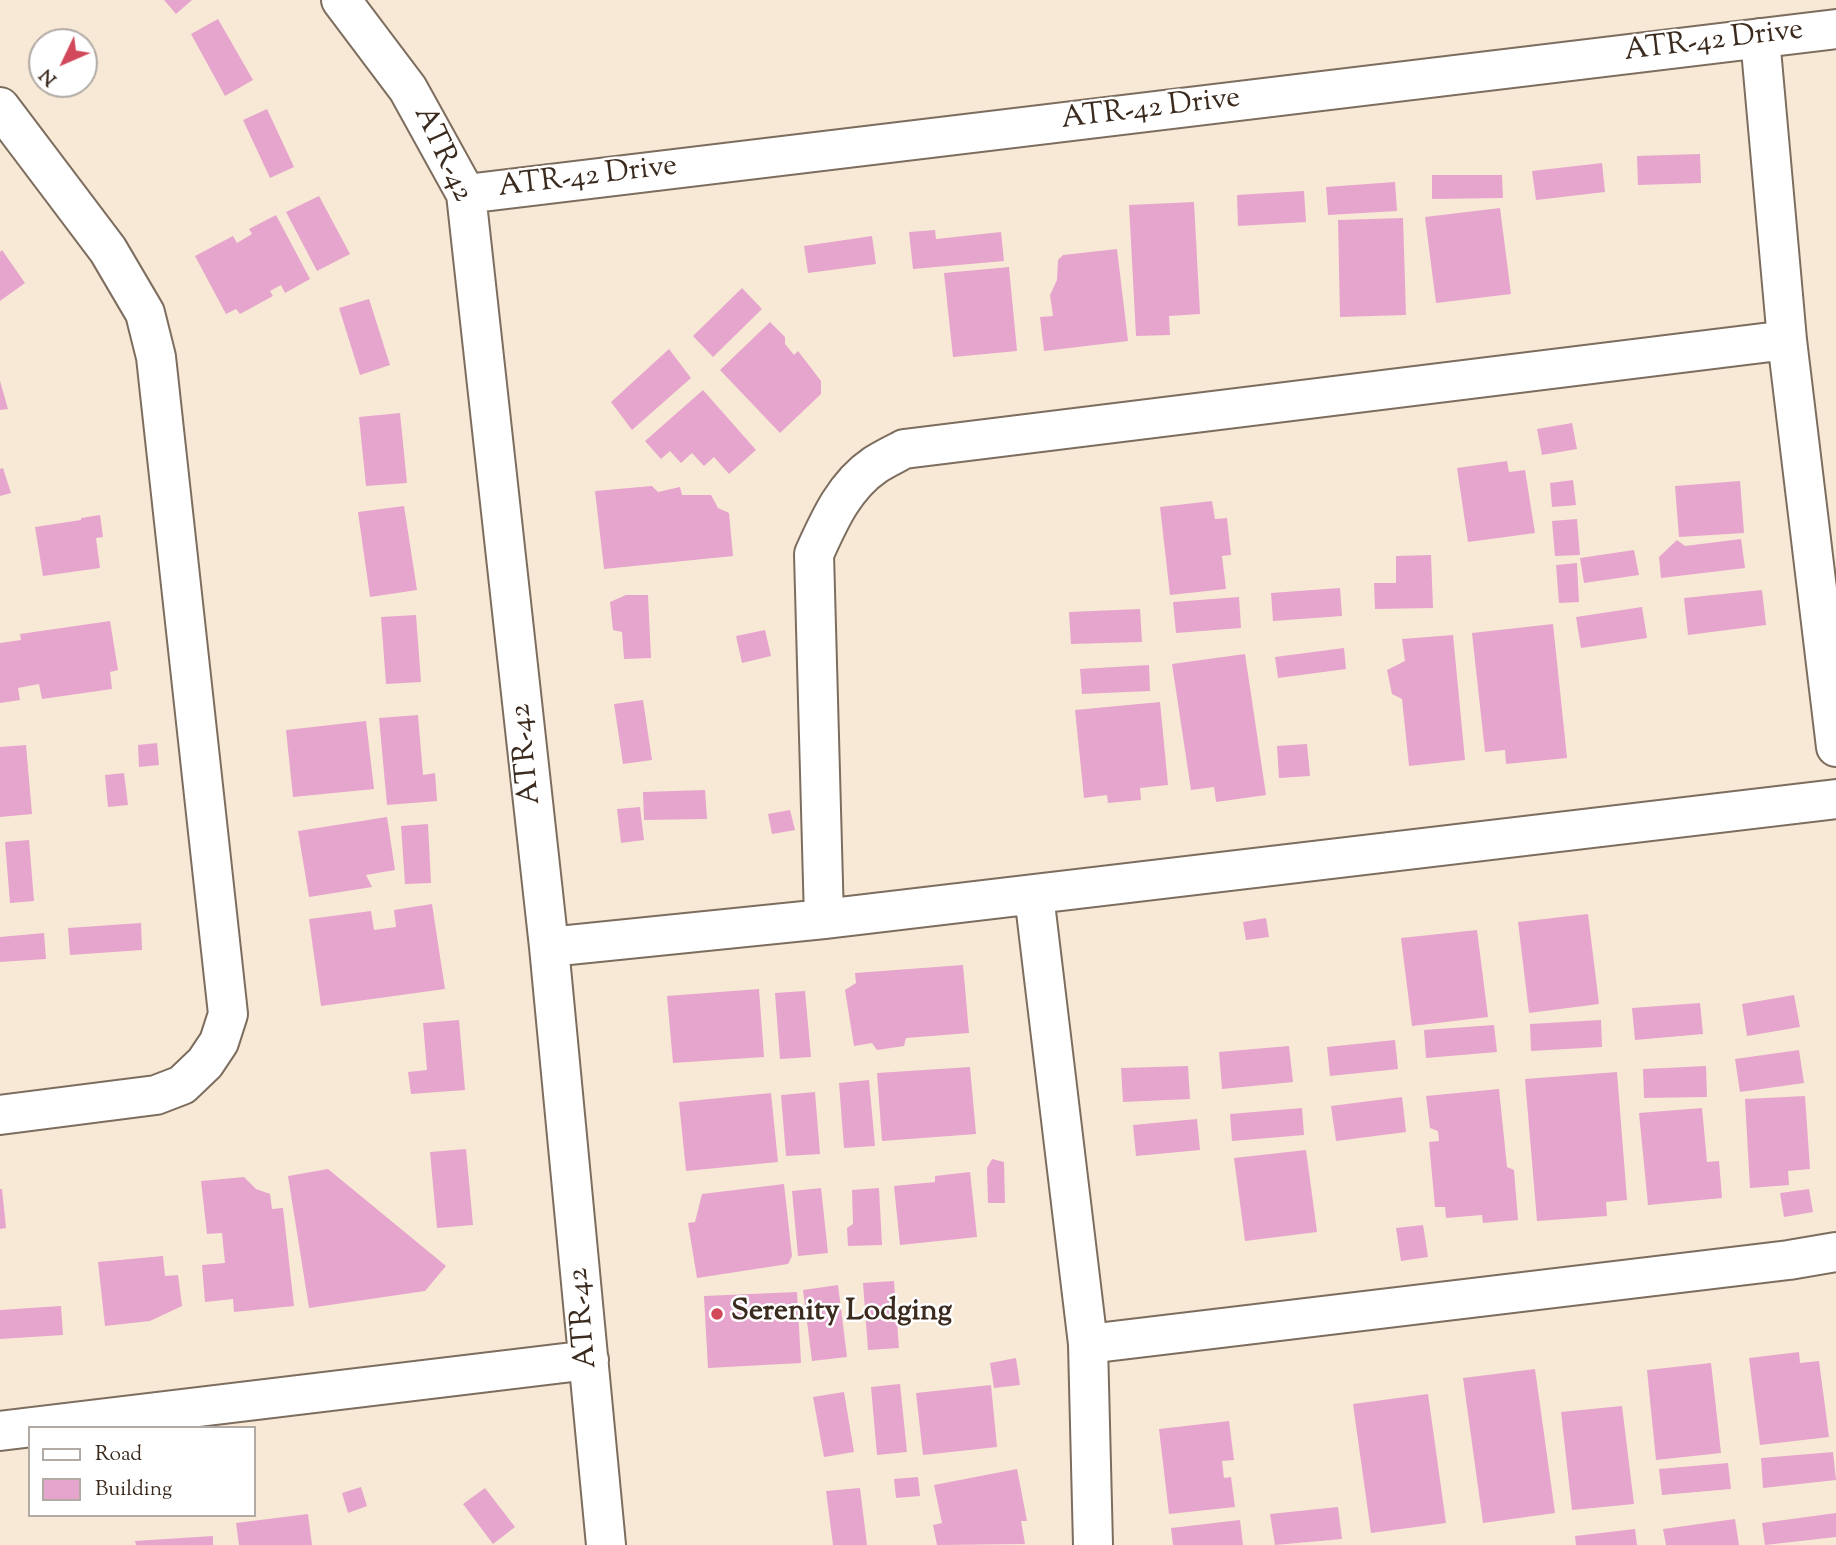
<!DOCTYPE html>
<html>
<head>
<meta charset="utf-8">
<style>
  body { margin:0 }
  #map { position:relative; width:1836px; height:1545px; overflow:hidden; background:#f7e9d5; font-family:"Sorts Mill Goudy",serif }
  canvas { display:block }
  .legend { position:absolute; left:28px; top:1426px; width:228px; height:91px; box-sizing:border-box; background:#fff; border:2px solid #b1aaa5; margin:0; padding:9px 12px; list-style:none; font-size:21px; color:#3b2a1e }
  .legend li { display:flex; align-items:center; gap:14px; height:35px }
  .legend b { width:35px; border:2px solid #b1aaa5 }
  .north { position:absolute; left:28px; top:28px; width:70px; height:70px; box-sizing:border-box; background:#fff; border:2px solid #b1aaa5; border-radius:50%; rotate:226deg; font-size:19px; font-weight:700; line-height:28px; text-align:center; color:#3b2a1e }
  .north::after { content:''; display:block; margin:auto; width:24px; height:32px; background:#d1495b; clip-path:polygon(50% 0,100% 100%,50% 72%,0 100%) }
</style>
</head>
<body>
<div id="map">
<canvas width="1836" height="1545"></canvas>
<ul class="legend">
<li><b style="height:9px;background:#fff"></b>Road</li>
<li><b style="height:19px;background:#e6a5cd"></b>Building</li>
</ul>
<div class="north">N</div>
</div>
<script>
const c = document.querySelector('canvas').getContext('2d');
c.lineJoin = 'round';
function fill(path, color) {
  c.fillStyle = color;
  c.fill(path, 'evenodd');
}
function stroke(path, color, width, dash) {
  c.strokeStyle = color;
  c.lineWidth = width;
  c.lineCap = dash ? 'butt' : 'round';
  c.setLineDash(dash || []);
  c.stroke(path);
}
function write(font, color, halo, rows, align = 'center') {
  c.font = font + ' "Sorts Mill Goudy",serif';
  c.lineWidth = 5;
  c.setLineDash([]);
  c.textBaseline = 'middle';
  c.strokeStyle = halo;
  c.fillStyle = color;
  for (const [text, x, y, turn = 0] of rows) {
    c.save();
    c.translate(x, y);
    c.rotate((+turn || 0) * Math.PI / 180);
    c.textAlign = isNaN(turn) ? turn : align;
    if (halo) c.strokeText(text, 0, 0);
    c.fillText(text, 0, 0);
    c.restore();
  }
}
fill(new Path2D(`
  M164,0H192L176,14Z
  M218,19L253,80L225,96L191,34Z
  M267,109L294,167L270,178L243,120Z
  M1700,154L1701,183L1638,185L1637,156Z
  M1602,163L1605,192L1536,200L1532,171Z
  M1432,175H1502L1503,198L1432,199Z
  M1395,182L1397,211L1328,215L1326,187Z
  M1304,191L1306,222L1238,226L1237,195Z
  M319,196L350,254L317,271L286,212Z
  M1194,202L1200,314L1169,316L1170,335L1136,336L1129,205Z
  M1500,208L1511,294L1436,303L1425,217Z
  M276,215L310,279L285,293L281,285L270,291L273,296L240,314L236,309L226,314L195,256L233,236L237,243L252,234L249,229Z
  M1403,218L1406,315L1340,317L1338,220Z
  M935,230L936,239L1001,232L1004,261L913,269L909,232Z
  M872,236L876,264L808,273L804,246Z
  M1117,249L1128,341L1044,351L1040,317L1053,316L1050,295L1057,280L1058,260L1063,255Z
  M2,250L25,283L0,301V252Z
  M1009,267L1017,351L953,357L944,273Z
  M742,288L762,309L713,357L693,336Z
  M369,299L390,365L360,375L339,308Z
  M770,322L785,337V344L794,355L798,351L821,381V394L780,433L720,370Z
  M669,349L691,378L632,430L611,402Z
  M0,381L8,409L0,410Z
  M703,390L756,450L729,474L714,457L704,466L692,453L681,463L670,451L661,459L645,441Z
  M400,413L407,483L366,486L359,417Z
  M1572,423L1577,449L1542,455L1537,429Z
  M1507,461L1509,472L1525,470L1535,533L1468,542L1457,468Z
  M3,468L11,493L0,496V469Z
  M1573,480L1576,505L1552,507L1550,483Z
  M1740,481L1744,533L1679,537L1675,486Z
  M652,486L658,492L680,487L682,495H711L718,508L729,513L733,556L604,569L595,491Z
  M1212,501L1215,519L1227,518L1231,555L1222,556L1226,589L1170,595L1160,507Z
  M404,506L417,590L370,597L358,512Z
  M100,515L103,537L96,538L100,568L43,576L35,527L81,520V518Z
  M1577,519L1580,555L1555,556L1552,521Z
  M1741,539L1745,568L1661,578L1659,557L1677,540L1685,546Z
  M1634,550L1639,575L1584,583L1580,558Z
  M1431,555L1433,608L1375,609L1374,583H1396V556Z
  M1577,563L1579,602L1559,603L1556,565Z
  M1340,588L1342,616L1273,621L1271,593Z
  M1762,590L1766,625L1688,635L1684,598Z
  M626,595H648L651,658L624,659L622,632L613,630L610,602Z
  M1239,597L1241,628L1176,633L1173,602Z
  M1642,607L1647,638L1581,648L1576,617Z
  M1140,609L1142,642L1071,644L1069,612Z
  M416,615L421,682L386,684L381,617Z
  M110,621L118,670L110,672L112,689L42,699L39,684L18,688L20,700L0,703V643L21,640L20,634Z
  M1553,624L1567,758L1506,764L1505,750L1485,752L1472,633Z
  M765,630L771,656L742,663L736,636Z
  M1453,635L1465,760L1409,766L1402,699L1392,694L1387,670L1405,661L1402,639Z
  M1344,648L1346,669L1278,678L1275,657Z
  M1245,654L1266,795L1216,802L1214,787L1191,790L1172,664Z
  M1149,665L1150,691L1082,694L1080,669Z
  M643,700L652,760L623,764L614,704Z
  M1160,702L1168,785L1140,788L1141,800L1108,803L1107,795L1084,798L1075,710Z
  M418,715L423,775L435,773L437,801L387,805L379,718Z
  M366,721L374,789L293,797L286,730Z
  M157,743L159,765L139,767L138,745Z
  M1307,744L1310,776L1279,778L1277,746Z
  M26,745L32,814L0,817V747Z
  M124,773L128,805L108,807L105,775Z
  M705,790L707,819L644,820L643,792Z
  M640,807L644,840L621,843L617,809Z
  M790,810L795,830L772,834L768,814Z
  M387,817L395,870L366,875L372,887L309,897L298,831Z
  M428,824L431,883L405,884L401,826Z
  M29,840L34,901L10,903L5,842Z
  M432,904L445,989L321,1006L309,919L371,911L374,930L396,927L394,910Z
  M1588,914L1599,1004L1529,1013L1518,922Z
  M1266,918L1269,937L1246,940L1243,922Z
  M141,923L142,950L70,955L68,928Z
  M1477,930L1488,1017L1412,1026L1401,938Z
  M44,933L46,959L0,962V937Z
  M963,965L969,1033L906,1038L904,1046L877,1050L872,1043L854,1046L845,990L856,983L855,973Z
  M759,989L764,1057L673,1063L667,996Z
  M805,991L811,1057L780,1059L775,993Z
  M1794,995L1800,1027L1747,1036L1742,1004Z
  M1700,1003L1703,1034L1635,1040L1632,1008Z
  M459,1020L465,1090L411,1094L408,1072L427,1070L423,1023Z
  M1601,1020L1602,1047L1531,1051L1530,1024Z
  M1494,1025L1497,1052L1426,1058L1424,1030Z
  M1395,1040L1398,1069L1330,1076L1327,1047Z
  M1289,1046L1293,1082L1222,1089L1219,1052Z
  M1799,1050L1804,1083L1740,1092L1735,1059Z
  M1188,1066L1190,1099L1123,1102L1121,1068Z
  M1706,1066L1707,1097L1644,1098L1643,1069Z
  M970,1067L976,1134L882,1141L877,1073Z
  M1617,1072L1627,1200L1606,1202L1607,1216L1537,1221L1525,1079Z
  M869,1080L875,1146L844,1148L839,1083Z
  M1499,1089L1507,1167L1514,1170L1518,1220L1483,1223L1482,1215L1446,1218L1445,1207H1435L1429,1142L1439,1141L1438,1131L1430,1128L1426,1096Z
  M815,1092L820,1154L786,1156L781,1095Z
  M771,1093L778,1162L686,1171L679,1102Z
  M1805,1096L1810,1169L1788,1171L1789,1185L1750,1188L1745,1099Z
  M1402,1097L1406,1132L1336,1141L1331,1106Z
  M1302,1108L1304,1135L1232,1141L1230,1114Z
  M1702,1108L1707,1162L1719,1161L1722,1198L1648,1205L1639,1113Z
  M1197,1119L1200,1150L1136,1156L1133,1125Z
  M466,1149L473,1225L437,1228L430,1152Z
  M1306,1150L1317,1232L1245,1241L1234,1158Z
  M992,1159L1004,1162L1005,1203H988L987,1168Z
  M328,1169L446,1266L425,1291L309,1308L288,1176Z
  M970,1172L977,1237L900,1245L894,1186L935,1182V1176Z
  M244,1177L256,1189L270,1194L272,1209L283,1208L294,1306L234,1312L233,1299L205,1302L202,1265L225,1263L222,1233L207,1234L201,1181Z
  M784,1184L792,1256L788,1264L697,1278L688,1223L695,1222L702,1194Z
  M821,1188L828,1253L798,1256L792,1191Z
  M879,1188L882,1245L848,1246L847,1228L853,1224L852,1190Z
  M0,1189H2L6,1228L0,1229Z
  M1809,1189L1813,1212L1784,1217L1780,1193Z
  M1423,1225L1428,1257L1401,1261L1396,1228Z
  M163,1256L165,1276L178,1275L182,1306L150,1321L105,1326L98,1262Z
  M894,1281L899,1348L868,1350L863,1283Z
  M838,1285L847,1357L812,1361L803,1290Z
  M797,1292L801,1363L708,1368L704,1296Z
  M61,1306L63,1335L0,1339V1310Z
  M1799,1352L1800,1363L1819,1361L1829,1437L1760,1445L1749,1358Z
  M1016,1358L1020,1385L994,1388L990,1363Z
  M1711,1363L1721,1453L1656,1460L1647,1370Z
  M1535,1369L1555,1513L1483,1523L1463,1378Z
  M900,1384L907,1452L877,1455L871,1387Z
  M991,1385L997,1447L923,1455L916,1393Z
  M844,1392L854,1452L824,1457L813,1397Z
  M1428,1394L1446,1523L1371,1533L1353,1404Z
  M1622,1406L1634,1504L1572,1510L1561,1412Z
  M1229,1421L1234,1460L1222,1461L1224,1478L1231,1477L1235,1507L1169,1514L1159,1429Z
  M1833,1452L1836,1480L1763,1488L1761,1458Z
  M1728,1463L1731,1489L1662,1495L1659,1469Z
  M1017,1469L1027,1521H1021L1025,1544L937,1545L933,1525L942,1523L934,1485Z
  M918,1477L920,1496L896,1498L894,1479Z
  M361,1487L367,1506L348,1513L342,1493Z
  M485,1488L515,1527L493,1544L463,1504Z
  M860,1488L867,1545H833L826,1491Z
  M1338,1507L1342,1539L1275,1545L1270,1514Z
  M1836,1513V1537L1765,1545L1762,1523Z
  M308,1514L312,1545H239L236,1523Z
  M1735,1519L1739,1545H1666L1663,1529Z
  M1240,1520L1243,1545H1173L1171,1528Z
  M1635,1529L1637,1545H1576L1575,1536Z
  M213,1536V1545H136L135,1541Z`), '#e6a5cd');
const minor = new Path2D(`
  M341,0L408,89L466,194L549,947L606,1545
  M1760,38L1787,340L1836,747
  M0,107L108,250L145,313L156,357L228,1014L219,1042L205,1063L182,1085L156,1095L0,1115
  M466,194L1836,29
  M1034,895L1088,1344L1093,1545
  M824,919L814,554C829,521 844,486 875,465C884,459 895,454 904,449L1787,340
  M549,947L824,919L1836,799
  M1088,1344L1789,1260L1836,1252
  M0,1431L589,1360`);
stroke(minor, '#7d6d5e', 42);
stroke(minor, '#fff', 38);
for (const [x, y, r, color] of [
  [717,1314,7,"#d1495b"]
]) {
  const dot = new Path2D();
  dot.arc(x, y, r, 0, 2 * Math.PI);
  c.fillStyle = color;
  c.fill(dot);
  stroke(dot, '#fff', 2.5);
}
write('30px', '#3b2a1e', '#fff', [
  ["ATR-42 Drive",1714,43,-7],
  ["ATR-42 Drive",1151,111,-7],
  ["ATR-42",441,155,65],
  ["ATR-42 Drive",588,179,-7],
  ["ATR-42",528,754,-96],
  ["ATR-42",585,1318,-95]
]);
write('bold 30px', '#3b2a1e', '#fff', [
  ["Serenity Lodging",731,1314]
], 'left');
</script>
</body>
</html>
